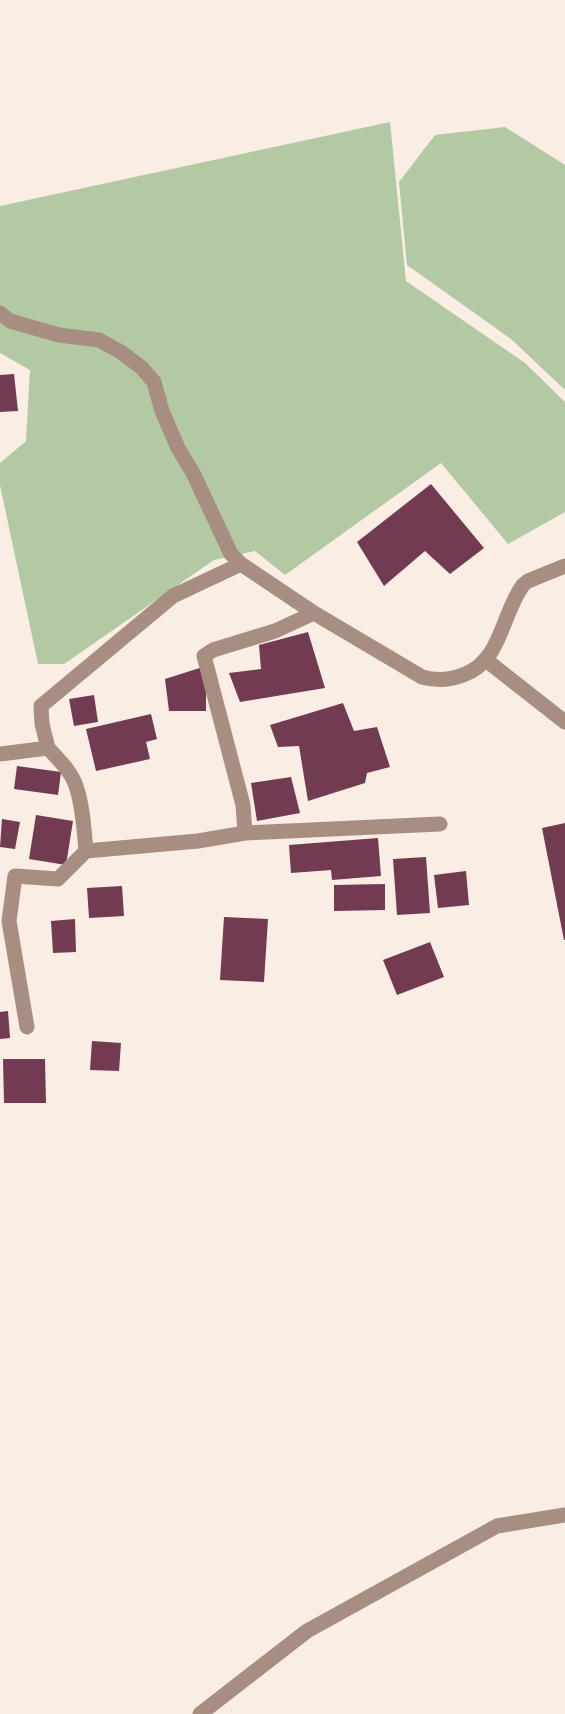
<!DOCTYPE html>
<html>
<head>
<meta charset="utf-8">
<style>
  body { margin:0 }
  canvas { display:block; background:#f9ede4 }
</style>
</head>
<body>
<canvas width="565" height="1714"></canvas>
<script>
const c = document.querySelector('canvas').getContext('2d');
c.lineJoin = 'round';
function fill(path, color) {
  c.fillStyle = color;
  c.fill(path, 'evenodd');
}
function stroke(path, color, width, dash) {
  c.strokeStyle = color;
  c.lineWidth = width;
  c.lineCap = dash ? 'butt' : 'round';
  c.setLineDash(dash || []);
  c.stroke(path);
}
fill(new Path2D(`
  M390,122L406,281L525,363L565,402V512L508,544L441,463L285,575L255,551L214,560L64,664H38L0,485V463L26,441L30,370L0,353V206Z
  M505,127L565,165V390L511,339L407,265L399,182L435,135Z`), '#b2c9a3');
fill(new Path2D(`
  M14,374L18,411L0,412V375Z
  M431,484L484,548L450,574L425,551L384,586L357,542Z
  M308,632L325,688L240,702L229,673L261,669L259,645Z
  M206,666V711H169L165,679Z
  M94,695L98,722L74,726L69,699Z
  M343,703L354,731L377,727L390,767L367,773L365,783L308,801L299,746L278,747L270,725Z
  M151,714L157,739L146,742L150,759L96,771L86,729Z
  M17,766L61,772L58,795L14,789Z
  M291,777L300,813L257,821L251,783Z
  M36,815L73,821L66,865L29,859Z
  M2,819L20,822L15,849L0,847Z
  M565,823V940H564L542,828Z
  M378,838L381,876L332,880L331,870L291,873L289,845Z
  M426,857L430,913L397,915L393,859Z
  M466,871L469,905L438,908L434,875Z
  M385,884V910L334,911V885Z
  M122,886L124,916L89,918L87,888Z
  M224,917L268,919L264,982L220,980Z
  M75,919L76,952L53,953L51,921Z
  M430,942L444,977L397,995L383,960Z
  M8,1011L10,1038L0,1039V1012Z
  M92,1041L121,1043L119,1071L90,1070Z
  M3,1059H45L46,1103H4Z`), '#723b51');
stroke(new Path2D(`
  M0,313L10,321L59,335L99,340L121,352L142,368L154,382L162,411L178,448L193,473L231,554L241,564L314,613L422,677C436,681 450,680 463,675C502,661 501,615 523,585L528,581L565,566
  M486,660L565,722
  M48,748C58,759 71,771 76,786C83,806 84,830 86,851
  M0,754L48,748L42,724L41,706L173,596L241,564
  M245,833L440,824
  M27,1027L9,921L15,876L58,879L86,851L198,841L245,833L243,805L204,656L213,650L275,631L314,613
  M200,1714L307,1631L497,1526L565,1515`), '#a88e81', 15);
</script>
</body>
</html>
